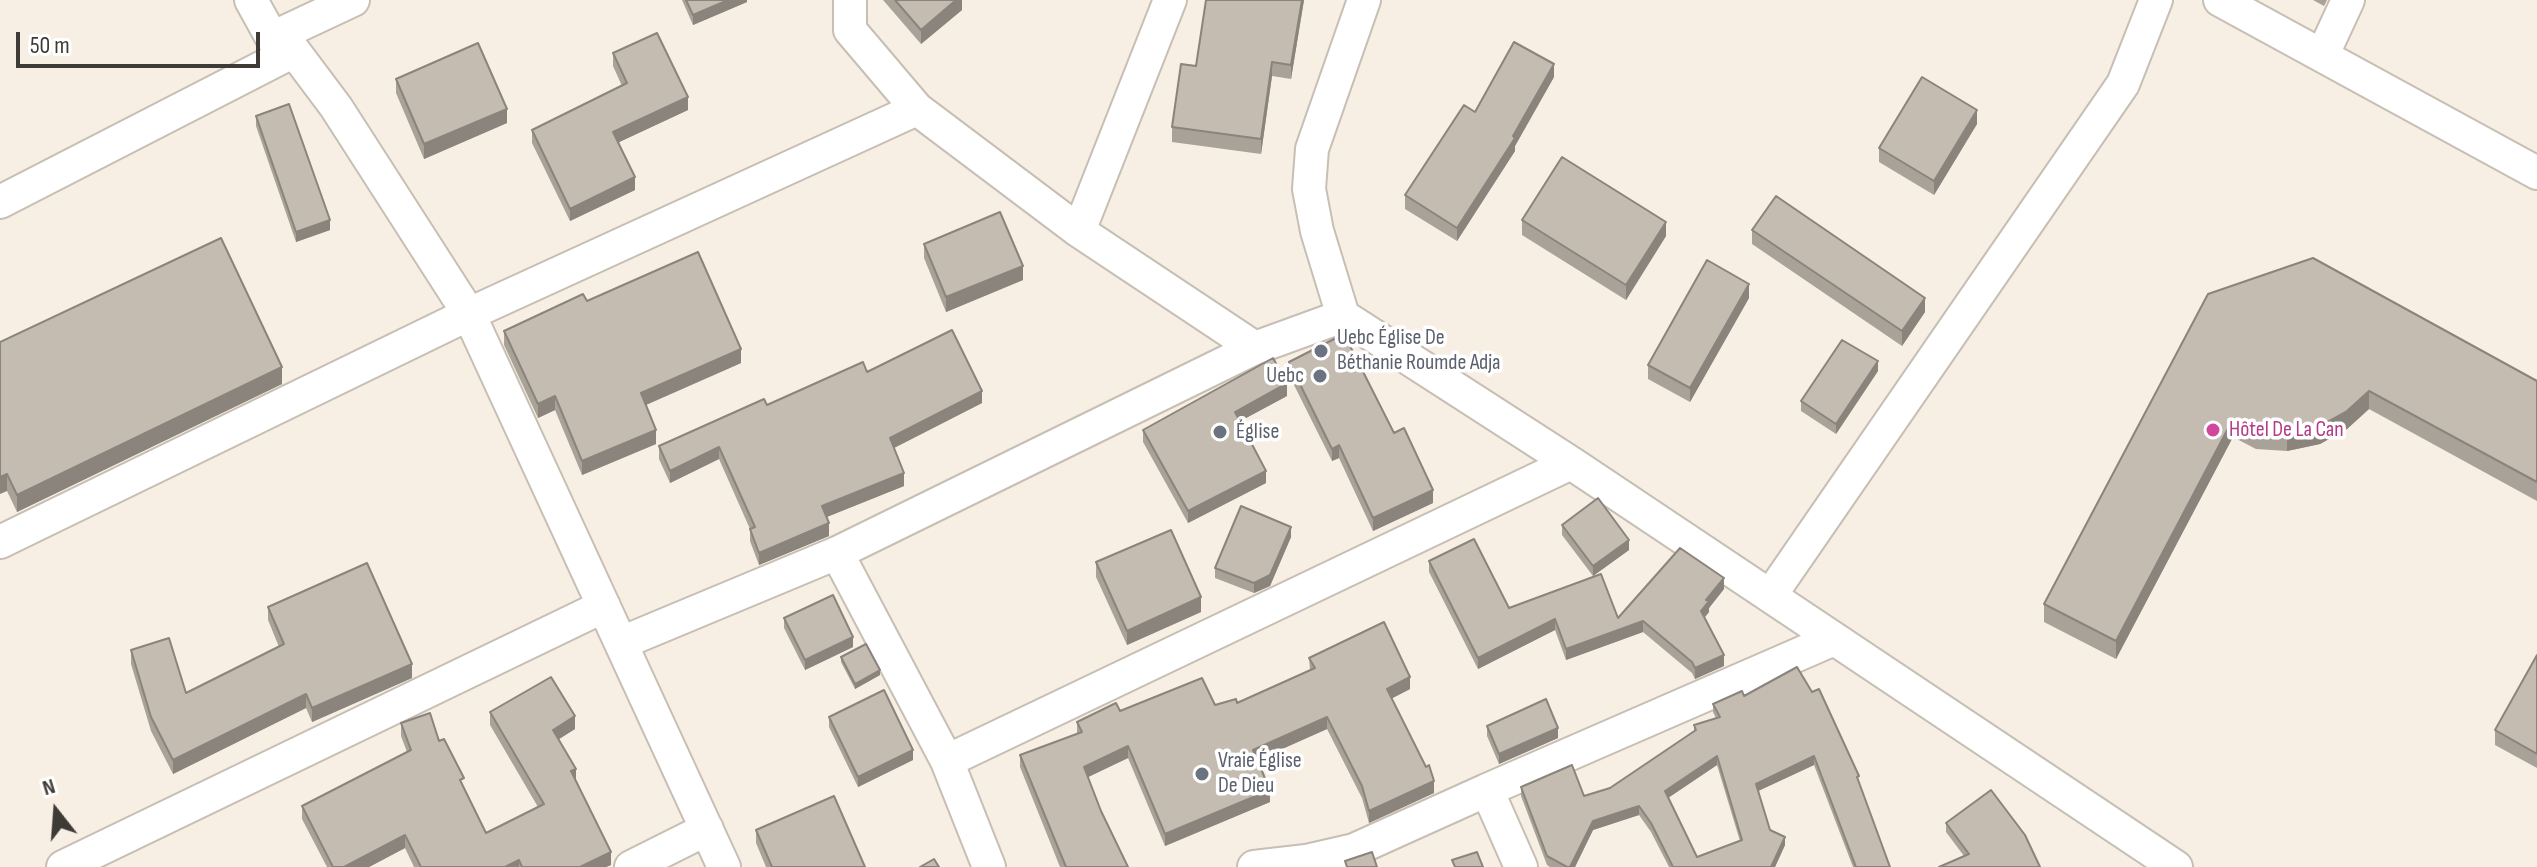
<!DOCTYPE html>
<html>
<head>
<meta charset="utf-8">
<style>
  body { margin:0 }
  #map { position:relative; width:2537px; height:867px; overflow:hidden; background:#f8efe4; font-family:"Sofia Sans Condensed",sans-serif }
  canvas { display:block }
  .north { position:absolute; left:16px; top:771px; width:80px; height:80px; -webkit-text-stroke:6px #fff; paint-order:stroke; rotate:343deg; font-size:22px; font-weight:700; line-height:32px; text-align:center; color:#3e3a36 }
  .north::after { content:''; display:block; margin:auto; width:28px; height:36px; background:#3e3a36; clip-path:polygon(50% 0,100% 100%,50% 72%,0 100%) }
  .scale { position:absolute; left:16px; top:32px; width:244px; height:36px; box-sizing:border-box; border:4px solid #3e3a36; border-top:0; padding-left:10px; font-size:24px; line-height:28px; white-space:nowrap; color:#3e3a36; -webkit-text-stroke:6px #fff; paint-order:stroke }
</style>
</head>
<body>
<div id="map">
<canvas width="2537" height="867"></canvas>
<div class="north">N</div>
<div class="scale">50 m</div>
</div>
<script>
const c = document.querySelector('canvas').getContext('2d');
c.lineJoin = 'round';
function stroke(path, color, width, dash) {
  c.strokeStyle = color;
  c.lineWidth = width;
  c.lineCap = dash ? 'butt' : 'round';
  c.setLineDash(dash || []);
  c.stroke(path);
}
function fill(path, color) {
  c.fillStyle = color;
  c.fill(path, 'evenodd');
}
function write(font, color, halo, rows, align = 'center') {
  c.font = font + ' "Sofia Sans Condensed",sans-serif';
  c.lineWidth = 7;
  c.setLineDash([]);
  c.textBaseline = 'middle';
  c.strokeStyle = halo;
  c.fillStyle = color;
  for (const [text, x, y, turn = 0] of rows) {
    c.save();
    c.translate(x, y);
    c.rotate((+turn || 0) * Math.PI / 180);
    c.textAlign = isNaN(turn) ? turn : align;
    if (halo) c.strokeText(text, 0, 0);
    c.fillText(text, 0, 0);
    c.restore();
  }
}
const minor = new Path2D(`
  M251,0L272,38L294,51L336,107L469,314L724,867
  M850,0V30L917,109
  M1170,0L1079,231L1255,348
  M1364,0L1312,149L1309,189L1317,231L1343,316L1571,463L2176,867
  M2220,0L2537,173
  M272,38L353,0
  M2323,54L2348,0
  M0,202L294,51
  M0,542L469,314L917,109L1079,231
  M837,553L947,761L1571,463
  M1770,596L2123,84L2156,0
  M621,643L837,553L1255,348L1343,316
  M947,761L989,867
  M63,867L604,606
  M631,867L707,829
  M1254,867L1306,861L1354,850L1487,790
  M1521,867L1487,790L1834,639`);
stroke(minor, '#c7beb4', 36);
stroke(minor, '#fff', 32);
fill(new Path2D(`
  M682,0H747V2L693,25Z
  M883,0H962V10L921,44Z
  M1206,0H1304L1291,79L1272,76L1261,154L1172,142V127L1196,66Z
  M2313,0H2327L2324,6Z
  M613,53L688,110L619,142L635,190L570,221L532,143V130L622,86L613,66Z
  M1554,77L1515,146V151L1457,241L1405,209V195L1475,112Z
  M396,79L507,123L424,159L396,93Z
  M256,116L330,230L296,242L256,126Z
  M1977,124L1934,195L1879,162V148Z
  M1522,220L1666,236L1626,300L1522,235Z
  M1752,230L1925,312L1902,346L1752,244Z
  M924,244L1023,280L946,312L924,258Z
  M2313,258L2537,381V501L2369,409L2347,429L2320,444L2287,451L2256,449L2233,437L2116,659L2044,622V604Z
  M1749,298L1690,402L1648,379V365Z
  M587,301L741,363L646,405L656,444L582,475L555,410L538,418L504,345V331Z
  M0,342L282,384L17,512L7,491Z
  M1289,362L1394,433L1433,503L1373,531L1339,458L1332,461L1289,375Z
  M1878,371L1836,434L1801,411V401Z
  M867,372L982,403L894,448L904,486L826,517L829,536L759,565L750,541V529L719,459L670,483L659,459V446L767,405Z
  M1287,396L1240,421L1266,483L1188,523L1143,442V430Z
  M1562,525L1629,550L1593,576L1562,535Z
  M1291,537L1270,586L1254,593L1215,578V568Z
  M1429,561L1509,608L1618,618L1724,589L1709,608V612L1704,618L1724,666L1695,679L1692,673L1643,632L1566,660L1555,630L1478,669L1429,572Z
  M1096,562L1201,612L1127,645L1096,577Z
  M268,607L412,678L312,722L306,708L173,774L151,731L131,664V650L186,693L279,647L268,620Z
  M784,618L853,647L805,670L784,628Z
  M2537,655V768L2495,745V730Z
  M841,657L880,675L855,689L841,662Z
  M1309,658L1410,689L1392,698L1434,793L1369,823L1362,798L1327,729L1257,760L1270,802L1165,846L1128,758L1088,777L1101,811L1128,867H1060L1020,767V755L1077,734V722L1120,711L1237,703L1310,670Z
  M1744,696L1859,782L1890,867H1853L1814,765L1758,791L1770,830L1785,845L1775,867H1669L1651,832L1639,815L1593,830L1575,867H1550L1547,865L1521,796V787L1584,796L1610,788L1694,731V725L1716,718L1713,712V704ZM1717,765L1740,841L1697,857L1668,798Z
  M490,712L575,729L558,739L611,865L606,867H414L405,848L369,867H327L302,819V806L407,752L401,736V723L439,741L486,833L538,807L490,725Z
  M829,717L913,760L858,787L829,727Z
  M1487,726L1558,738L1499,764L1487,736Z
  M1946,823L2040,867L1964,856L1946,832Z
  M756,830L865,867H766L756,843Z`), '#a9a298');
fill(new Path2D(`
  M728,0H747V2L693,25V15Z
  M956,0H962V10L921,44V30Z
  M1302,0H1304L1291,79V65Z
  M1272,62V76L1261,154V139Z
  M1554,64V77L1515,146V151L1457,241V228L1513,136Z
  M688,97V110L613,145V132Z
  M507,109V123L424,159V144Z
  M1977,110V124L1934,195V181Z
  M635,177V190L570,221V209Z
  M330,220V230L296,242V232Z
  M1666,222V236L1626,300V285Z
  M1023,266V280L946,312V297Z
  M1749,284V298L1690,402V388Z
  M1925,298V312L1902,346V331Z
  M741,349V363L641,407V393Z
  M1878,361V371L1836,434V424Z
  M282,367V384L17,512V495Z
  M1287,383V396L1235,424V412Z
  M982,391V403L890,450V438Z
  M2369,391V409L2347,429L2320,444L2287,451V433Z
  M555,396V410L538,418V404Z
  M2233,419V437L2116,659V641Z
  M656,430V444L582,475V461Z
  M1339,445V458L1332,461V449Z
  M719,447V459L670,483V471Z
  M1266,471V483L1188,523V511Z
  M904,473V486L822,519V506Z
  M7,474V491L0,494V477Z
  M1433,490V503L1373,531V518Z
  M829,523V536L759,565V553Z
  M1291,527V537L1270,586L1254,593V583Z
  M1629,540V550L1593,576V566Z
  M1724,578V589L1709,608V612L1701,622V611L1706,600Z
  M1201,597V612L1127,645V631Z
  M1555,619V630L1478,669V658Z
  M1643,621V632L1566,660V649Z
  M853,637V647L805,670V660Z
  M1724,655V666L1695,679V668Z
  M412,664V678L312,722V708Z
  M880,670V675L855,689V684Z
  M1410,677V689L1387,701V689Z
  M306,694V708L173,774V760Z
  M575,716V729L553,743V730Z
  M1327,717V729L1253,762V750Z
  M1558,728V738L1499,764V754Z
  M1128,746V758L1084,779V767Z
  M913,750V760L858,787V777Z
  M1717,756V765L1665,800V791Z
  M1814,756V765L1756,792V784Z
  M576,769V782L571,771Z
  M1434,781V793L1369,823V811Z
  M1270,790V802L1165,846V834Z
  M1639,806V815L1593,830L1575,867H1570L1593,821Z
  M405,835V848L369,867H344Z
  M1785,837V845L1775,867H1771Z
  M611,852V865L606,867H580Z
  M519,860V867H505Z`), '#8a847c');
const building = new Path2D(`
  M686,0H728L693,15Z
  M895,0H956L921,30Z
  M1206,0H1302L1291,65L1272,62L1261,139L1172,127L1181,64L1196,66Z
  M657,33L688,97L613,132L635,177L570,209L532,130L627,83L613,53Z
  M1514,42L1554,64L1513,136L1515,138L1457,228L1405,195L1464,105L1475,112Z
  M478,43L507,109L424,144L396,79Z
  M1922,77L1977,110L1934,181L1879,148Z
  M289,104L330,220L296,232L256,116Z
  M1562,157L1666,222L1626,285L1522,220Z
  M1776,196L1925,298L1902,331L1752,230Z
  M1000,212L1023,266L946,297L924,244Z
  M221,238L282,367L17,495L7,474L0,477V342Z
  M698,252L741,349L641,393L656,430L582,461L555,396L538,404L504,331L583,294L587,301Z
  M2313,258L2537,381V482L2369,391L2347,411L2320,426L2287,433L2256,431L2233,419L2116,641L2044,604L2208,294Z
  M1707,260L1749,284L1690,388L1648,365Z
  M952,330L982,391L890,438L904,473L822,506L829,523L759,553L750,529L755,527L719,447L670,471L659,446L764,399L767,405L863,362L867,372Z
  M1344,334L1394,433L1404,428L1433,490L1373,518L1339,445L1332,449L1289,362Z
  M1842,340L1878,361L1836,424L1801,401Z
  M1273,358L1287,383L1235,412L1266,471L1188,511L1143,430Z
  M1598,498L1629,540L1593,566L1562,525Z
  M1241,506L1291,527L1270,575L1254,583L1215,568Z
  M1171,530L1201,597L1127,631L1096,562Z
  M1474,539L1509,608L1601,574L1618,618L1680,548L1724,578L1706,600L1709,601L1701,611L1724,655L1695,668L1692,662L1643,621L1566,649L1555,619L1478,658L1429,561Z
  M367,563L412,664L312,708L306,694L173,760L151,717L131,650L169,638L186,693L284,644L268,607Z
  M833,595L853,637L805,660L784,618Z
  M1384,622L1410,677L1387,689L1426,767L1429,765L1434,781L1369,811L1362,786L1327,717L1253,750L1270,790L1165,834L1128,746L1084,767L1101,811L1128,867H1066L1020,755L1082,732L1077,722L1116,703L1120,711L1202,678L1215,705L1236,699L1237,703L1315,668L1309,658Z
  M866,644L880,670L855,684L841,657Z
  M2537,655V754L2495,730Z
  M1797,667L1812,692L1819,689L1859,776L1857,777L1890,867H1856L1814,756L1756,784L1770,830L1785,837L1771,867H1673L1651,823L1639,806L1593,821L1570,867H1567L1547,856L1521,787L1572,765L1584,796L1610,788L1696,730L1694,725L1720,717L1713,704L1742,691L1744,696ZM1717,756L1742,840L1697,857L1665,791Z
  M551,677L575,716L553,730L576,769L571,771L611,852L580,867H522L519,860L505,867H421L405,835L344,867H333L302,806L411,750L401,723L430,713L439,741L444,739L464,778L460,780L486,833L544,804L490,712Z
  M884,690L913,750L858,777L829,717Z
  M1546,699L1558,728L1499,754L1487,726Z
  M1991,790L2025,835L2040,867H1939L1969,854L1946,823Z
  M834,796L865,867H772L756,830Z
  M1372,852L1377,867H1347L1345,861Z
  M1477,852L1483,867H1455L1452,860Z
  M934,859L939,867H920Z`);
fill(building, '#c5bcb1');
stroke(building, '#8a847c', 2);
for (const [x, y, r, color] of [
  [1321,351,8,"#6b7280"],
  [1320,376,8,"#6b7280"],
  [2213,430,8,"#d1479c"],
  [1220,432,8,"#6b7280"],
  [1202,774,8,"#6b7280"]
]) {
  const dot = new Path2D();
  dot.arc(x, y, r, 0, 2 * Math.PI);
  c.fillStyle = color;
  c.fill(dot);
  stroke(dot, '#fff', 3);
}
write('22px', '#5b616d', '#fff', [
  ["Uebc Église De",1337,338],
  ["Béthanie Roumde Adja",1337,363],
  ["Uebc",1304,376,"right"],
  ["Église",1236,432],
  ["Vraie Église",1218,761],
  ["De Dieu",1218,786]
], 'left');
write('22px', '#b23c85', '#fff', [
  ["Hôtel De La Can",2229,430]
], 'left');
</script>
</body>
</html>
